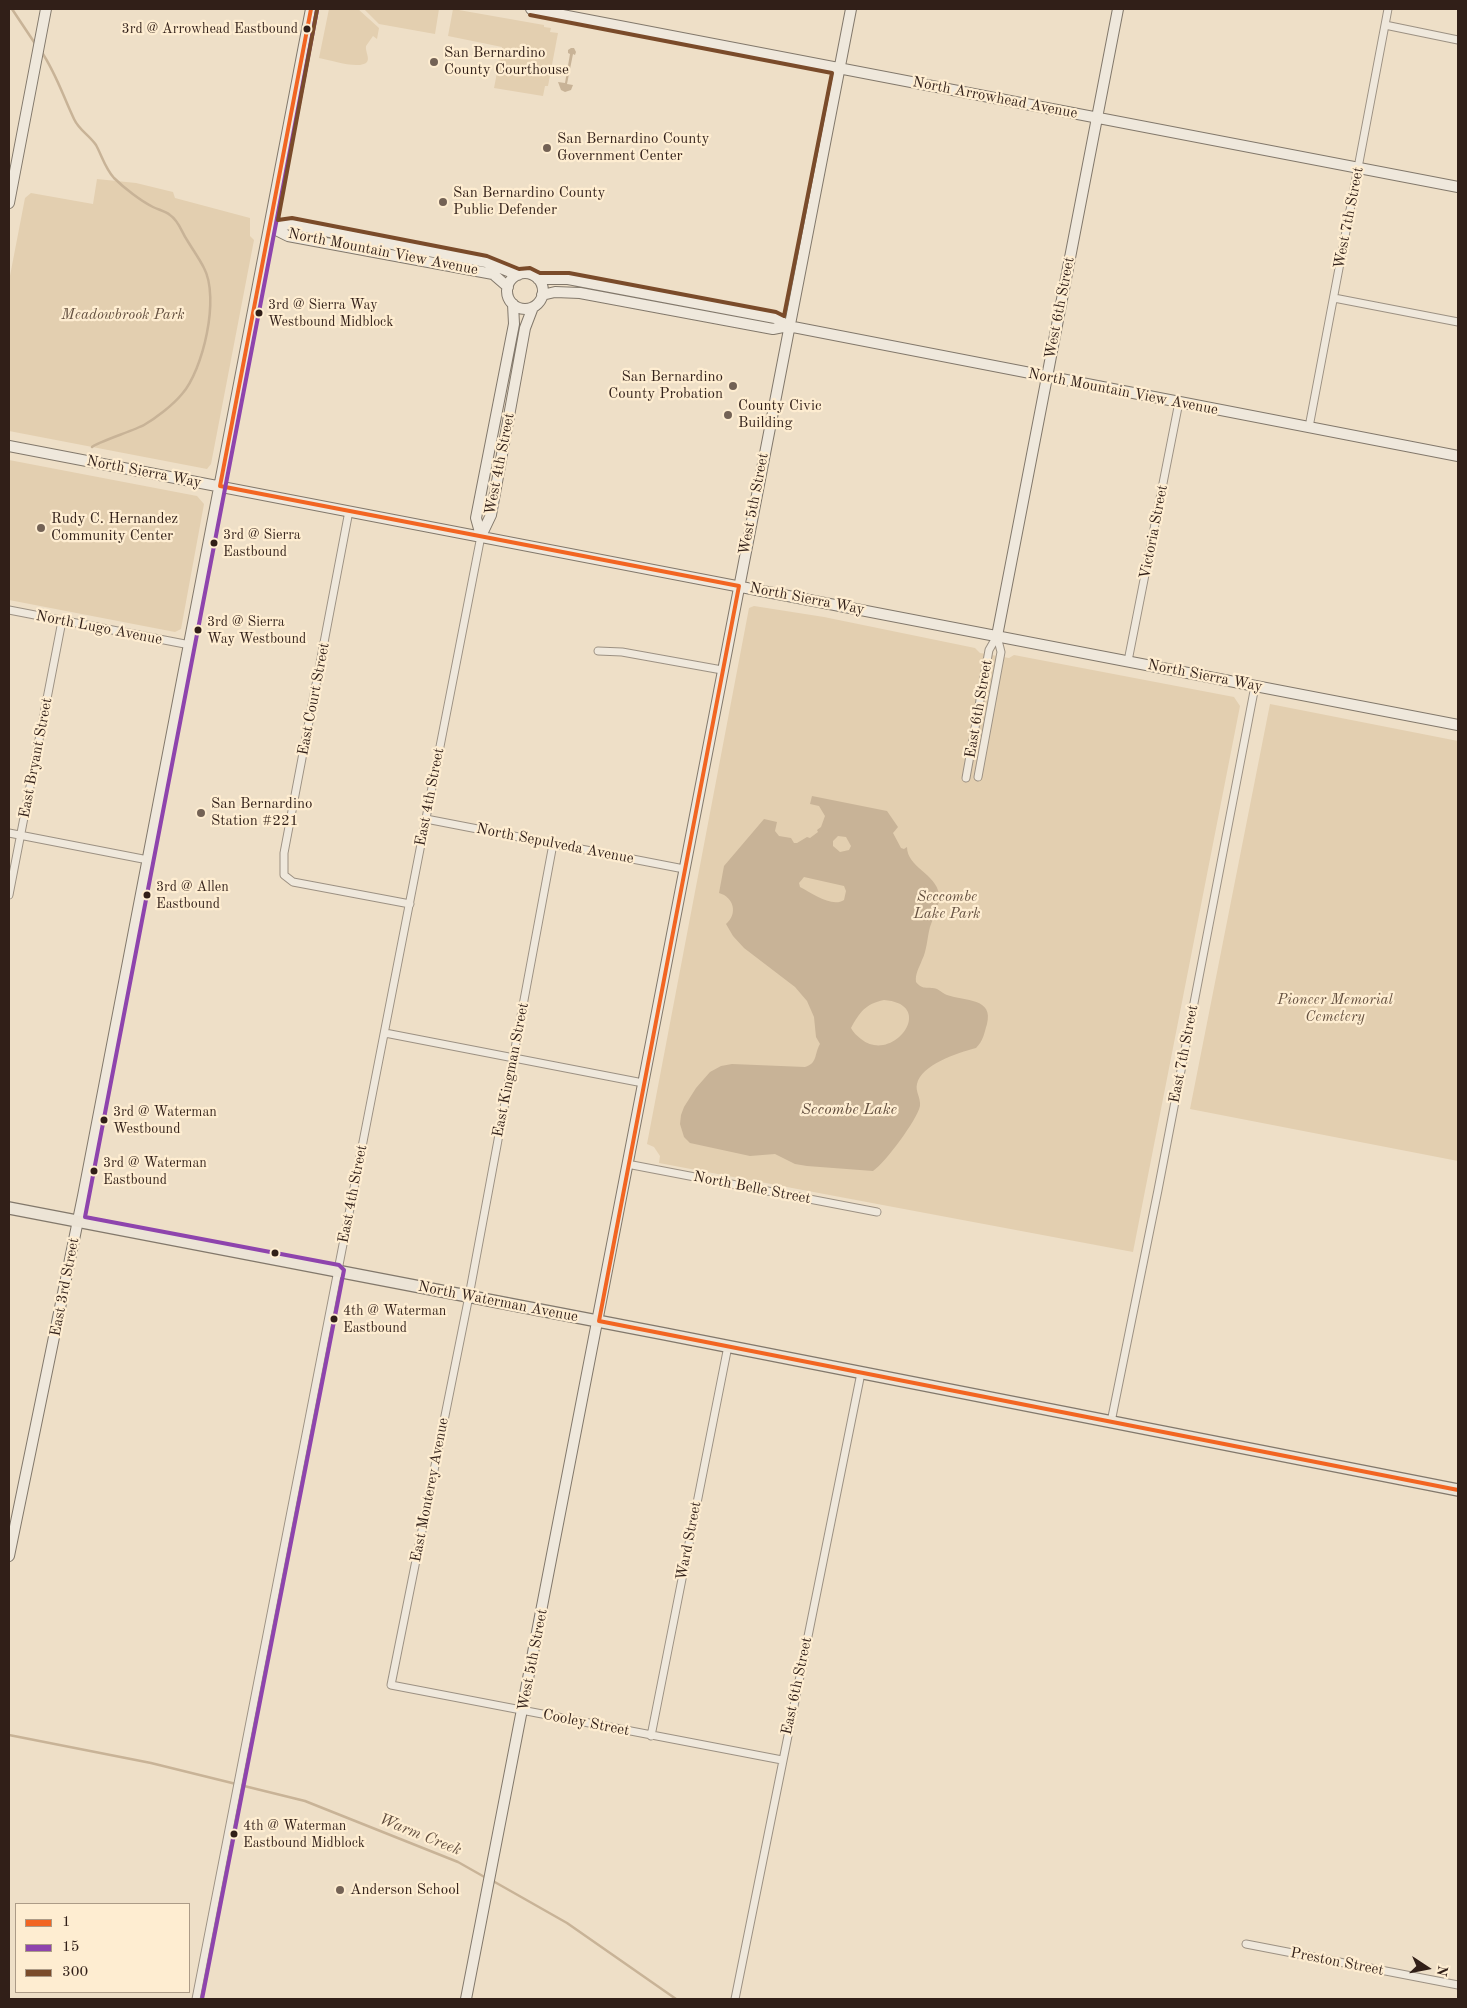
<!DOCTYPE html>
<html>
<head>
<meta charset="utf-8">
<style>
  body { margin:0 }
  #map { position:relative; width:1467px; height:2008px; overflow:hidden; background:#eedfc7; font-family:"Old Standard TT",serif }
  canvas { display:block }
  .frame { position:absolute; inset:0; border:10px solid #311f18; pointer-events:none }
  .legend { position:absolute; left:15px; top:1903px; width:175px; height:90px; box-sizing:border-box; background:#feedd1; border:1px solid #ac9b87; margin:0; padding:6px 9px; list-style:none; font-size:15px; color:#311f18 }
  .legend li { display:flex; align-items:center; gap:10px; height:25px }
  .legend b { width:25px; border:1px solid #ac9b87 }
  .north { position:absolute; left:1402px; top:1943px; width:50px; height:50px; -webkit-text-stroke:4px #feedd1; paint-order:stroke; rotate:101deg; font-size:14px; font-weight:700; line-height:20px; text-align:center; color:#311f18 }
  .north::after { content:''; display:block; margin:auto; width:18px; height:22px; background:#311f18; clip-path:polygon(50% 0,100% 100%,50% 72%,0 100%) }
</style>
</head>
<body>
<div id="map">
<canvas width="1467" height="2008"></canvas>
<div class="frame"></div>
<ul class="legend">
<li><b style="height:6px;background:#f26522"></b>1</li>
<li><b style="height:6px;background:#8e44ad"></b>15</li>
<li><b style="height:6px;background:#7a4b2a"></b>300</li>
</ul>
<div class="north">N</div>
</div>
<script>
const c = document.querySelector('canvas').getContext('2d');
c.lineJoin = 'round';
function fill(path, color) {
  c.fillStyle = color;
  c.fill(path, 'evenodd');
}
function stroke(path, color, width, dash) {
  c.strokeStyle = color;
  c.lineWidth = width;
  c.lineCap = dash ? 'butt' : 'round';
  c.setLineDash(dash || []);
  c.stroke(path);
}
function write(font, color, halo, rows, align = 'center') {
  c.font = font + ' "Old Standard TT",serif';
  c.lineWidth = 4.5;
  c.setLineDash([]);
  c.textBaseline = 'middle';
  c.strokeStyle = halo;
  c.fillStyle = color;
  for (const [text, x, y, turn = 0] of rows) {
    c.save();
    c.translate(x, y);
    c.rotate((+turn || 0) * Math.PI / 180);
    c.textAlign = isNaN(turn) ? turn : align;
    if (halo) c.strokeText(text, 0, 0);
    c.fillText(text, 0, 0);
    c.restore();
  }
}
fill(new Path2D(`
  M329,9H358L379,28L377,39L373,36L366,46C365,51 370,58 367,62C360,70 330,60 319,58Z
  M364,9H439L435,34L379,24Z
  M453,9L544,25V27L551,28L550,32L558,33L548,86H545L543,96L494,88L502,47L448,36Z
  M97,179L136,183L173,192L175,198L250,218V236L254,240L211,464L207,469L9,431V281L25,198L31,193L93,204Z
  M9,460L197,496L204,504L181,629L175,632L9,600Z
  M754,606L824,617L975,648L980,653L1009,658L1014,655L1234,697L1240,706L1133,1252L659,1163L660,1156L654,1147L647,1144L749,608Z
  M1270,704L1458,741V1161L1190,1109Z`), '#e3cfb0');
fill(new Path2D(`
  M571,48H574L576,52L575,55L573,54L567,84L573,85L571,90L565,92L561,90L558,82L565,83L570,54L568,53V50Z
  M812,796L887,811L898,827L893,833L901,848L904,849L907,847C907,867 936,874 939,894C940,906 934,915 930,927C927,938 927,950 922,960C919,968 915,974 916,982C923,991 929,986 937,989C941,991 944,994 947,995C965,1001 994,998 987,1024C984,1034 983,1041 976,1048C957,1053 921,1065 917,1084C915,1091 921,1098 920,1106C917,1120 885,1163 873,1171L807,1166L795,1164L775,1154L750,1156L690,1143L684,1137L680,1124L681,1115L684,1107L696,1088L710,1072L721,1066L732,1064L805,1067C818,1063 814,1054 820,1044L816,1037L814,1017L807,1001L795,987L744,948L733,936L726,924C738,914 734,897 719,893L724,866L764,819L777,822L775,831L779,836L791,838L794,843H797L807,837L810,838L818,832L817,830L821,827L825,816L819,806L810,804ZM838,836L846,837L851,846L849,850L840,852L833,846V841ZM804,877L844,886L846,891L844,900C832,908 812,893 800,887L799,883ZM884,1000C938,1004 893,1065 861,1039C857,1036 853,1032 851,1028C860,1012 865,1004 884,1000Z`), '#c8b397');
stroke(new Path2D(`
  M12,9L36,45
  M41,51C56,73 63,96 74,119C79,130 89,135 96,145C102,156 105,168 114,178C124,188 141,201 153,207C159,210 165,211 170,215C179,221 181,231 187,240C193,250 199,258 204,268C220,298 203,370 182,394C173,405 156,418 144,425C135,430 95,443 92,447
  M9,1735L151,1763L305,1801L458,1862L488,1879
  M493,1881L567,1923L676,1999`), '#c8b397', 2.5);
const street = new Path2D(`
  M1385,25L1458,40
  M1334,298L1458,322
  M1309,427L1388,9
  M349,511L284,853V875L293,882L410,904
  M9,610L190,645
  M598,651L622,652L722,670
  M1128,661L1179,402
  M978,777L1001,652L997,636
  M966,778L989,650L997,636
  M426,819L684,869
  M9,833L148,860
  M553,844L469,1296L391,1685L782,1760
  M9,895L62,621
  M385,1033L643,1083
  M627,1164L877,1212
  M1111,1422L1158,1190L1255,686
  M651,1736L728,1346
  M1246,1944L1458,1985
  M196,1999L481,536
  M735,1999L861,1373`);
const secondary = new Path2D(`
  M531,9L1458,187
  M9,203L46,9
  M270,227L291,224L335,233L486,262L518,275
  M270,227L288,236L493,274L508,287
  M507 291a18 18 0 1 1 36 0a18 18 0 1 1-36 0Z
  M538,279H568L775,318L788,326
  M542,295L555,292L580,293L773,329L788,326L1458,456
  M9,446L1458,725
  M481,536L491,515L525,328L533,307
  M481,536L476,518L514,324L513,304
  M997,636L1118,9
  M9,1556L83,1196L311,9
  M466,1999C598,1336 721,672 851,9`);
const primary = new Path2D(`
  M9,1208L665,1334L1458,1490`);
stroke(street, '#9c9183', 9);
stroke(secondary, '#82786b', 12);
stroke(primary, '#82786b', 14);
stroke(street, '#efe8dc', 7);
stroke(secondary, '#efe8dc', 10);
stroke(primary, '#ece4d6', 11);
stroke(new Path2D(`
  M311,9L220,486L739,586L599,1321L1458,1490`), '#f26522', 4);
stroke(new Path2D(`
  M202,1999L344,1270L339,1265L85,1217L317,10`), '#8e44ad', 4);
stroke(new Path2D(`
  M317,10L278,220L292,218L487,256L519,269L530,268L540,273H569L776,312L784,316L832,73L530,15`), '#7a4b2a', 4);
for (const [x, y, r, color] of [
  [307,29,4.5,"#311f18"],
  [434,62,5,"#736255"],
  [547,148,5,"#736255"],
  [443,202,5,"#736255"],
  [259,313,4.5,"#311f18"],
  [733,386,5,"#736255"],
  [728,415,5,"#736255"],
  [41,528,5,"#736255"],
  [214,543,4.5,"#311f18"],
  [198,630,4.5,"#311f18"],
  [201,813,5,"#736255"],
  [147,895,4.5,"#311f18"],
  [104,1120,4.5,"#311f18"],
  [94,1171,4.5,"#311f18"],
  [275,1253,4.5,"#311f18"],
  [334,1319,4.5,"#311f18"],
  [234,1834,4.5,"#311f18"],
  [340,1890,5,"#736255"]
]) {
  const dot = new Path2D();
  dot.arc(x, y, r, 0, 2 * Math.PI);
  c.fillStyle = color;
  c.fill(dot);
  stroke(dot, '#feedd1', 2);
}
write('14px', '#311f18', '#feedd1', [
  ["3rd @ Arrowhead Eastbound",298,29,"right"],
  ["3rd @ Sierra Way",268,305],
  ["Westbound Midblock",268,322],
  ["3rd @ Sierra",223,535],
  ["Eastbound",223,552],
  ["3rd @ Sierra",207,622],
  ["Way Westbound",207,639],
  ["3rd @ Allen",156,887],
  ["Eastbound",156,904],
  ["3rd @ Waterman",113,1112],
  ["Westbound",113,1129],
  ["3rd @ Waterman",103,1163],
  ["Eastbound",103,1180],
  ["4th @ Waterman",343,1311],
  ["Eastbound",343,1328],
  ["4th @ Waterman",243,1826],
  ["Eastbound Midblock",243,1843]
], 'left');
write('15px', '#311f18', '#feedd1', [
  ["San Bernardino",444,53],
  ["County Courthouse",444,70],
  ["San Bernardino County",557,139],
  ["Government Center",557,156],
  ["San Bernardino County",453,193],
  ["Public Defender",453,210],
  ["San Bernardino",723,377,"right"],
  ["County Probation",723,394,"right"],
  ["County Civic",738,406],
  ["Building",738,423],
  ["Rudy C. Hernandez",51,519],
  ["Community Center",51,536],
  ["San Bernardino",211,804],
  ["Station #221",211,821],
  ["Anderson School",350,1890]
], 'left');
write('15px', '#311f18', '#feedd1', [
  ["North Arrowhead Avenue",995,98,11],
  ["West 7th Street",1349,218,-79],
  ["North Mountain View Avenue",383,252,11],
  ["West 6th Street",1060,308,-79],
  ["North Mountain View Avenue",1123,392,11],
  ["West 4th Street",500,464,-79],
  ["North Sierra Way",144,472,11],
  ["West 5th Street",754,504,-79],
  ["Victoria Street",1154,532,-79],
  ["North Sierra Way",807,599,11],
  ["North Lugo Avenue",99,628,11],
  ["North Sierra Way",1205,676,11],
  ["East Court Street",314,699,-79],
  ["East 6th Street",979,709,-80],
  ["East Bryant Street",36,758,-79],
  ["East 4th Street",430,797,-79],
  ["North Sepulveda Avenue",555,844,11],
  ["East 7th Street",1184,1054,-79],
  ["East Kingman Street",511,1070,-79],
  ["North Belle Street",752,1188,11],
  ["East 4th Street",353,1194,-79],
  ["East 3rd Street",65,1287,-79],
  ["North Waterman Avenue",498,1302,11],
  ["East Monterey Avenue",430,1490,-79],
  ["Ward Street",689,1541,-79],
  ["West 5th Street",533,1660,-79],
  ["East 6th Street",797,1686,-78],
  ["Cooley Street",586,1723,11],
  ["Preston Street",1337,1962,11]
]);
write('italic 15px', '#645040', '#feedd1', [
  ["Meadowbrook Park",123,315],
  ["Seccombe",947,897],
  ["Lake Park",947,914],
  ["Pioneer Memorial",1335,1000],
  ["Cemetery",1335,1017]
]);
write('italic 16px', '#604c3d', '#feedd1', [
  ["Secombe Lake",849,1110],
  ["Warm Creek",420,1835,22]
]);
</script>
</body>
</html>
